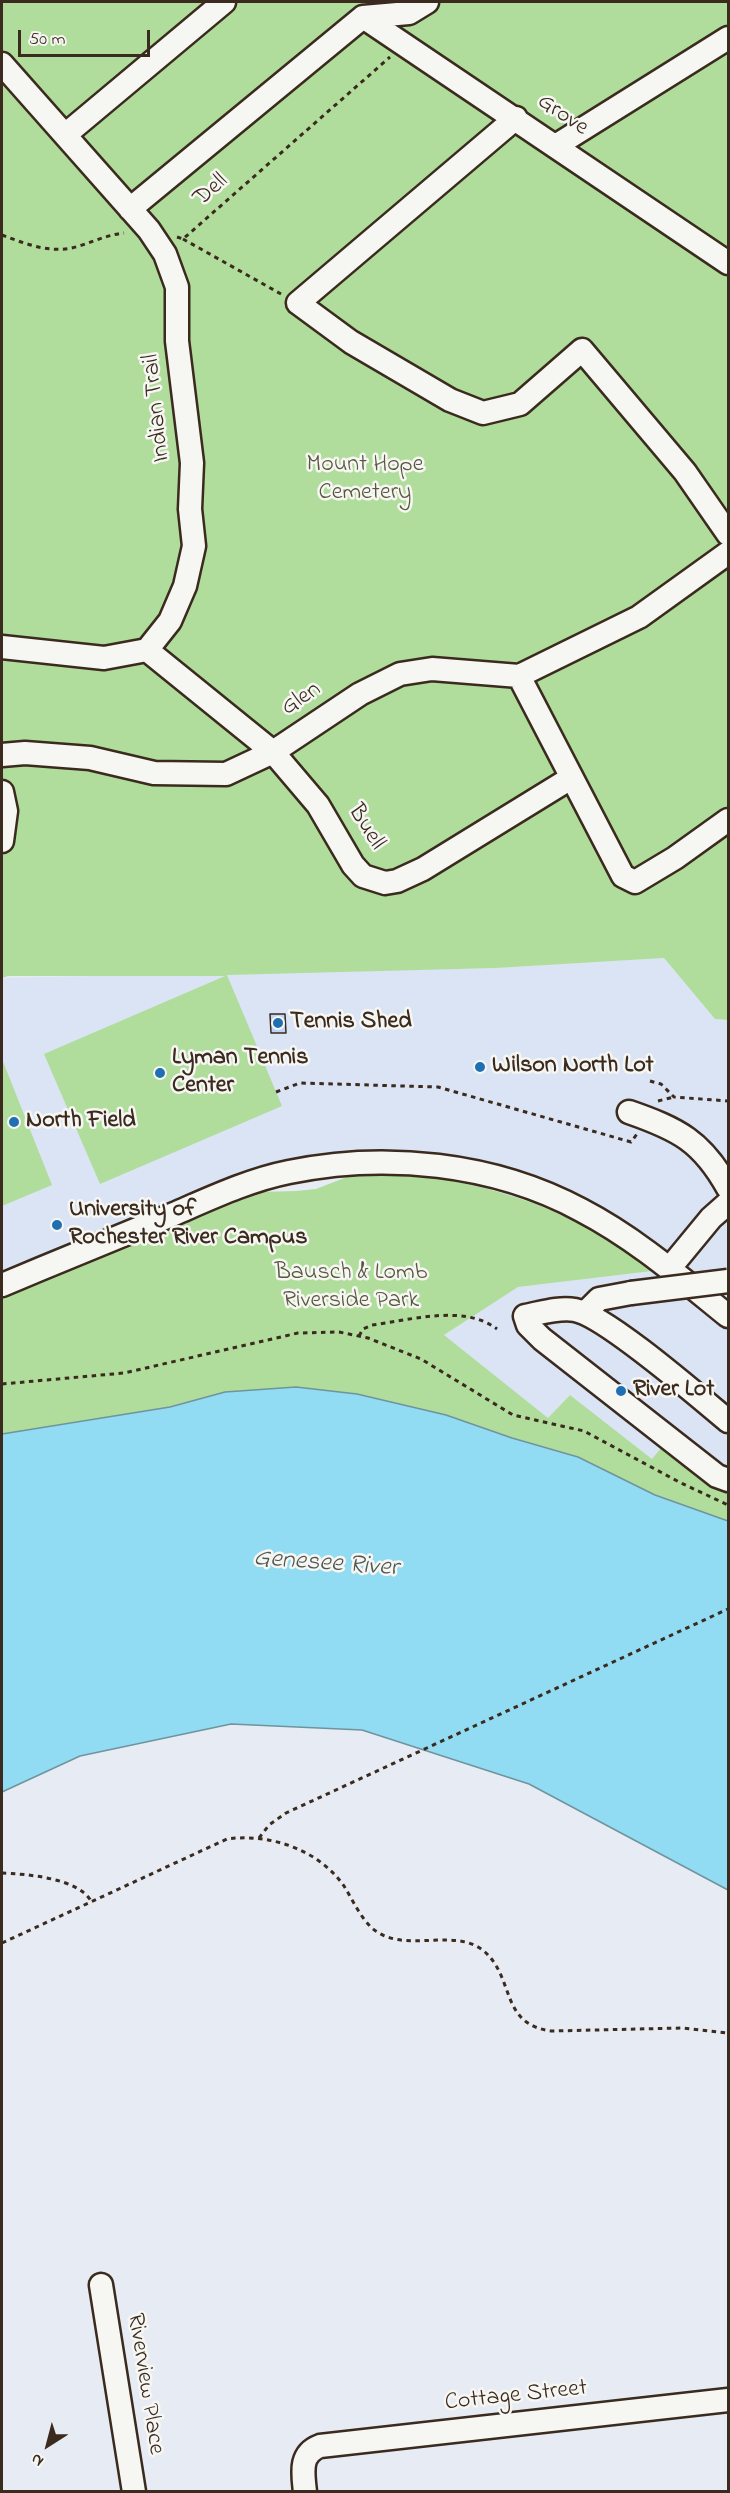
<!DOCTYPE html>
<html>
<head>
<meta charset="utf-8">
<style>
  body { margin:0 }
  #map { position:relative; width:730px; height:2493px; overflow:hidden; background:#e6ebf4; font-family:"Indie Flower",sans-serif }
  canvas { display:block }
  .frame { position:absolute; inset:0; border:3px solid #3b2a1e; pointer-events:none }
  .north { position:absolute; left:18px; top:2415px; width:60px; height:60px; -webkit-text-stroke:4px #f6f6f2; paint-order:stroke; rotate:216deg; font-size:16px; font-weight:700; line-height:24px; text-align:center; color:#3b2a1e }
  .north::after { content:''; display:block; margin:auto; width:21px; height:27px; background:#3b2a1e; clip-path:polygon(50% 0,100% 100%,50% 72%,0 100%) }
  .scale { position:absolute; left:18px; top:30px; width:132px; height:27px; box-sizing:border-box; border:3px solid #3b2a1e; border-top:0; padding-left:8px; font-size:18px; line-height:21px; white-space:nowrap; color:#3b2a1e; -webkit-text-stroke:4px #f6f6f2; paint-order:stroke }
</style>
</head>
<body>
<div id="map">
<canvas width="730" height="2493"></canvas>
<div class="frame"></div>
<div class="north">N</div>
<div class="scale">50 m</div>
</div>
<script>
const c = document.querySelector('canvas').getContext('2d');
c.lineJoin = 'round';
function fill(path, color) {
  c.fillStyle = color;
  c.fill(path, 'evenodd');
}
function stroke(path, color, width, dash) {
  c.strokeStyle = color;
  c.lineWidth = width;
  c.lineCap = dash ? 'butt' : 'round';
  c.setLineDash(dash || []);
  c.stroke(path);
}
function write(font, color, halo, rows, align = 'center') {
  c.font = font + ' "Indie Flower",sans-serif';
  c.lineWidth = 5;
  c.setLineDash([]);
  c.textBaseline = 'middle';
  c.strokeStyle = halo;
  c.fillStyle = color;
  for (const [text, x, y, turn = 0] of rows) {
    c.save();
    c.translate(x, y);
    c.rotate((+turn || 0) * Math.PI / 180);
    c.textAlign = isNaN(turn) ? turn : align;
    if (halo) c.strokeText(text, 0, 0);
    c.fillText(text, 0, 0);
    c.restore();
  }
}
fill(new Path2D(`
  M664,958L715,1019L728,1020V1491L709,1484L661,1448L652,1459L570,1395L548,1419L444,1335L518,1287L684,1267L648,1237L611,1213L569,1191L526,1174L479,1161L425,1153L372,1151L320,1155L271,1164L224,1179L2,1271V978L496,968Z`), '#dae4f5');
fill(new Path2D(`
  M2,2H728V1020L715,1019L664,958L496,968L227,975L282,1106L100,1184L44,1054L225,976H8L2,978Z
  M2,1059L52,1185L2,1206Z
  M391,1173C488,1181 576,1209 652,1271L518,1287L444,1335L548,1418L570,1395L652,1459L661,1448L709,1484L728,1491V1521L655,1495L578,1457L512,1438L446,1415L357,1394L225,1392L170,1407L2,1434V1297L260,1192L296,1191L316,1189L352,1175Z`), '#b0dd9c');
const water = new Path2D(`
  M296,1387L357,1394L446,1415L512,1438L578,1457L655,1495L728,1521V1890L529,1784L362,1730L231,1724L80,1756L2,1792V1434L170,1407L225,1392Z`);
fill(water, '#91dbf3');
stroke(water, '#6f949e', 1.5);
const building = new Path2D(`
  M270,1014H285L286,1033H271Z`);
fill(building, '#bfd2f7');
stroke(building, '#3b2a1e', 1.5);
const minor = new Path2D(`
  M363,17L728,263
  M363,17L409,13L427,2
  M2,64L149,230L165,254L177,287V341L192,463L190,509L194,546L185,586L170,621L147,650L104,658L2,647
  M516,118L298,303L351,342L450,400L483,413L520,404L582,350L685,472L728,534
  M65,135L224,2
  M557,145L728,38
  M130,209L363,17
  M147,650L273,752L318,805L353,865L363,876L385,883L397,881L423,869L571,778
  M519,676L639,617L728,553
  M2,755L25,753L90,758L154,773L226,774L273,752L360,694L400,674L432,669L519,676L623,876L635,882L675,858L728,820
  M2,792L6,811L2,841
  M629,1112C678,1129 702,1141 728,1188
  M669,1269L711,1218L728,1203
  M2,1285C59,1261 116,1238 174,1214C211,1198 249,1180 289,1172C385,1152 494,1163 581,1210C635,1238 681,1278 728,1316
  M585,1313L599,1299L631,1293
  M728,1421C699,1397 606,1316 575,1310C559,1307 541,1313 525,1316L528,1325L542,1339L717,1476L728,1480
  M101,2285L134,2492
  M305,2492C303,2473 299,2454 320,2446L728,2400`);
stroke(minor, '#3b2a1e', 27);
stroke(new Path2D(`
  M2,235C26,244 53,255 79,246C95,241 107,235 124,233
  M177,237L183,239L390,57
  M183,239L281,294
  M650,1081L661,1084L674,1097L728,1101
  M276,1092L300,1083L438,1087L631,1142L637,1134
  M658,1101L674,1097
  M359,1336L363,1329L372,1325C411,1320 464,1304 497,1329
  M2,1384L124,1373L298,1333L339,1332L368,1338L421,1359L513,1415L584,1431L679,1482L728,1505
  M259,1838L269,1825L286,1813L728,1609
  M2,1873C26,1874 78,1878 91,1901
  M2,1943L227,1839C270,1833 319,1850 344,1886C354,1902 363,1924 379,1933C411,1952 457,1927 485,1952C515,1979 500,2025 552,2031L682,2028L728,2033`), '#3b2a1e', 3, [4.5, 4.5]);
stroke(minor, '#f6f6f2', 22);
const minorBridge = new Path2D(`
  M631,1293L728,1281`);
stroke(minorBridge, '#3b2a1e', 27, []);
stroke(minorBridge, '#f6f6f2', 22);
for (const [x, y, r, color] of [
  [278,1023,6,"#1f6fb2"],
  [480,1067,6,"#1f6fb2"],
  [160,1073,6,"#1f6fb2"],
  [14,1122,6,"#1f6fb2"],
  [57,1225,6,"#1f6fb2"],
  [621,1391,6,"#1f6fb2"]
]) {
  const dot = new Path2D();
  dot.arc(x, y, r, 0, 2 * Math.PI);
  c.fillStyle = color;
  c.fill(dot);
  stroke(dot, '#f6f6f2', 2);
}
write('24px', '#3b2a1e', '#f6f6f2', [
  ["Grove",562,116,34],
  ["Dell",212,191,-41],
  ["Indian Trail",158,408,-96],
  ["Glen",302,700,-34],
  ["Buell",365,828,58],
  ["Riverview Place",144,2384,81],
  ["Cottage Street",516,2397,-6]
]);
write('24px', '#58573e', '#f6f6f2', [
  ["Mount Hope",365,466],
  ["Cemetery",365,494],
  ["Bausch & Lomb",351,1274],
  ["Riverside Park",351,1302]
]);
write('bold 24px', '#3b2a1e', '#f6f6f2', [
  ["Tennis Shed",290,1023],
  ["Lyman Tennis",172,1059],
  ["Center",172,1087],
  ["Wilson North Lot",492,1067],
  ["North Field",26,1122],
  ["University of",69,1211],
  ["Rochester River Campus",69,1239],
  ["River Lot",633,1391]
], 'left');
write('italic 26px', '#505653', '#f6f6f2', [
  ["Genesee River",326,1565,4]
]);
</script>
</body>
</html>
